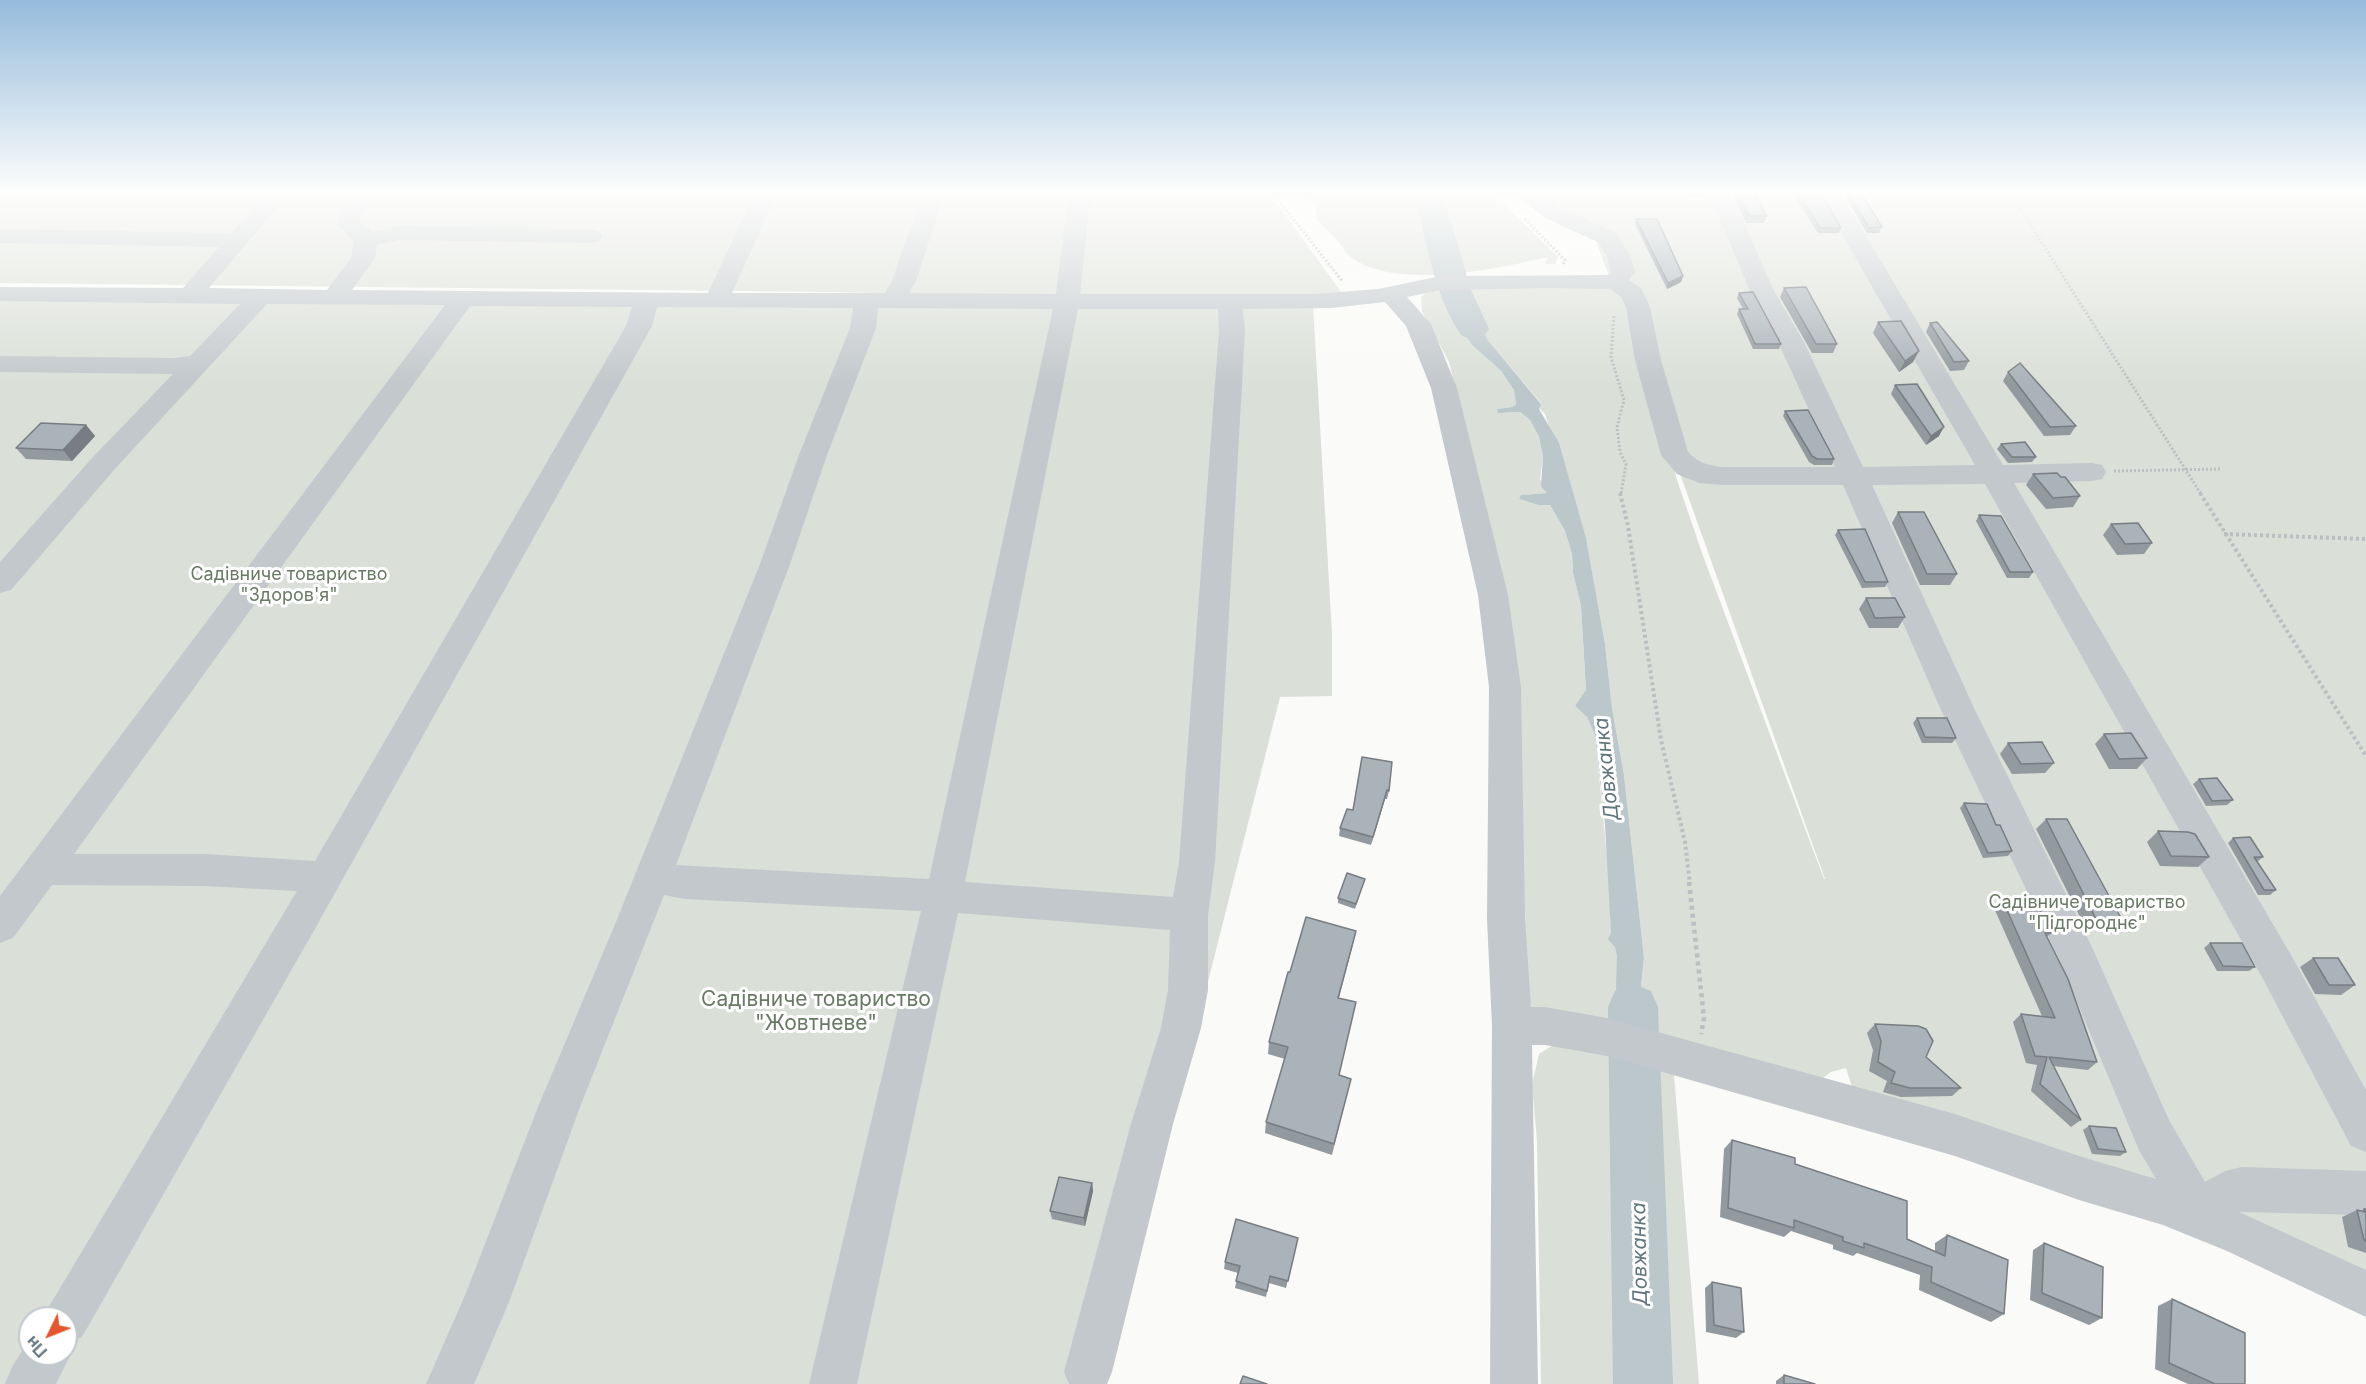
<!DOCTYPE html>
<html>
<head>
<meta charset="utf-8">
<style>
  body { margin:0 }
  #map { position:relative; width:2366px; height:1384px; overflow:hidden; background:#fafaf8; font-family:Inter,sans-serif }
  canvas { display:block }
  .north { position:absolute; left:18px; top:1306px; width:60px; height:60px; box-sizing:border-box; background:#fff; border:2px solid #c1c8cd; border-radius:50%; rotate:227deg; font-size:16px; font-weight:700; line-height:24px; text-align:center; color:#657683 }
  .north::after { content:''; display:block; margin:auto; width:21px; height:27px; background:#e4572e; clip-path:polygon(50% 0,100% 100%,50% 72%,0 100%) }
</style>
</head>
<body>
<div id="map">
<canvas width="2366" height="1384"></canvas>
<div class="north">Пн</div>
</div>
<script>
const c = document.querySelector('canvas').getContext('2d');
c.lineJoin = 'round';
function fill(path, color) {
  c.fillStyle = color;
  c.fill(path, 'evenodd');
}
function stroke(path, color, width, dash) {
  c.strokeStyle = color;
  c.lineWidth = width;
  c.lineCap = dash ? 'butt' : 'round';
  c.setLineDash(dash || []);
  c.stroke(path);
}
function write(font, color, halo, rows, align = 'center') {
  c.font = font + ' Inter,sans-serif';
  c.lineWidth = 6;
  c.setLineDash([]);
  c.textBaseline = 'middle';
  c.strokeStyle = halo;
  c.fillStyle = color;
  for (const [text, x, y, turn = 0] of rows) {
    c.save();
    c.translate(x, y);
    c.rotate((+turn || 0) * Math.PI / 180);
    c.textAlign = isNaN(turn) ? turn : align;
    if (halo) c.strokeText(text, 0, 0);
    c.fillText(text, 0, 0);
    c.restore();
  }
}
fill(new Path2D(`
  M0,191H1268L1344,296L1265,302L829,292L0,283Z
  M1299,191H1495L1498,198L1558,257L1555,264H1545L1548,257C1496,269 1397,290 1352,258C1346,254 1342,246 1337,240C1331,233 1324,227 1317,220L1316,207Z
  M1517,191H2366V1284L1854,1093L1846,1068L1831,1072L1819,1081L1636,1033L1644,958L1624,775L1612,708L1605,644L1586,539L1545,414L1539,408L1541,403L1487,339L1471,297L1461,289L1611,282L1590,225ZM1669,443L1825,879H1824L1702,553L1676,477Z
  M1442,288L1455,290L1451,292L1459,326L1472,345L1501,371L1514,390L1516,404L1512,407L1497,409L1504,413L1520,412L1530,420L1539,437L1543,457L1540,479L1547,493L1522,495L1519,499L1538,505H1550L1565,531L1572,554L1573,573L1581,606L1586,691L1575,706L1587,717L1595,735L1610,887V920L1617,957L1619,1034L1540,1019L1530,1005L1500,565L1449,362L1422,311L1421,297L1429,290Z
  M0,299L1313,304L1332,634V696L1280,697L1191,1049L1096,1384H0ZM30,1318H66V1354H30Z
  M1558,1042L1673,1062L1699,1384H1541L1537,1141L1532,1084L1539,1054Z`), '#dadfd7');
fill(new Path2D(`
  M1450,289H1461L1471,297L1487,339L1541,404L1539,409L1559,443L1586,538L1605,644L1612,708L1624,775L1644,958L1636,1033L1619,1029L1616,986L1617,957L1615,947L1608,939L1611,933L1605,825L1595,735L1587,717L1575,706L1586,690L1581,606L1573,573L1572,554L1565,531L1550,505H1538L1519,499L1521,495L1547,493L1541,486L1543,457L1539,437L1530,420L1520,412L1498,413L1497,409L1512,407L1516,404L1514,390L1501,371L1472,345L1459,326L1457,309Z`), '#bbc7cb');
fill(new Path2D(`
  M1414,191H1442L1471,290L1489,329L1484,336L1473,339L1462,336C1433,295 1426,238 1414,191Z
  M1633,984L1651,991L1658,1007L1673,1384H1613L1608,1007L1615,991Z`), '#bbc7cb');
stroke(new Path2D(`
  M1271,191L1343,282
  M2009,191L2201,494
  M2102,191L2366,198
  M1525,219L1565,260L1563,264
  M1614,316L1611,357L1624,400L1617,427L1620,452L1626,464L1621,494
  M2114,471L2221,469`), '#bbbfc2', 3, [2, 2]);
stroke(new Path2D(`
  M1620,493L1628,526L1661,740L1685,842L1690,884
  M2200,493L2366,756
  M2224,534L2366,539`), '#bbbfc2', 4, [3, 3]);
stroke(new Path2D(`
  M1689,882L1704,1018L1701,1034`), '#bbbfc2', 4.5, [4, 4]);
fill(new Path2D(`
  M268,191H291L209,288L327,290L351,258L354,241L338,225V215L355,191H378L360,215L361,223L372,232L399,226L591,229L599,231L603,236L599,241L591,243L399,240L377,245L375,258L352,290L708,293L756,191H778L732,293H885L892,281L923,191H945L916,281L909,293L1056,294L1069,191H1091L1080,294H1314L1378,289L1441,276L1609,275L1611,272L1607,257L1598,242L1545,218L1512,191H1537L1561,208L1615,232L1631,257L1635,272L1629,280L1641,288L1650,307L1661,360L1688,452C1699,463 1706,465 1722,467H1835L1779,344L1750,291L1708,191H1730L1774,291L1805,344L1863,467L1975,465L1817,191H1839L2003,465L2092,463L2102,465L2106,472L2102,479L2092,481L2014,483L2291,955L2366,1090V1152L2351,1146L2263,979L1985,484L1872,485L1975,710L2091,945L2169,1120L2205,1182L2225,1171L2242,1167L2366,1171V1215L2239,1212L2366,1270V1317L2227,1251L2163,1225L2079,1200L1955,1156L1607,1056L1545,1045H1532L1538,1384H1490L1492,1026L1487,919L1489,687L1478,595L1431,388L1406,326L1385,302L1332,308L1243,309L1245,331L1215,862L1208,915V990L1201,1028L1173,1124L1112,1372L1107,1384H1069L1064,1372L1131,1124L1161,1028L1168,990L1170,930L958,913L857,1384H809L921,911L685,899L664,895L580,1107L509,1302L474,1384H426L466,1293L538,1107L616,922L760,564L799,455L850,328L853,308L657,307L652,326L312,934L82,1337L66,1344L71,1354L56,1384H5L12,1367L30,1338V1354H66V1318H44L50,1305L297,891L205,886L52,885L13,938L0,943V896L445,305L267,304L113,471L11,590L0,593V562L93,457L173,374L0,372V356L174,358L190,356L240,304L0,301V287L183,288L219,247L0,243V229L231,233ZM1548,288L1610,289L1621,297L1626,307L1635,360L1661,455L1677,474L1699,483L1722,485H1843L1941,710L2059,959L2139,1150L2156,1179L2079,1156L1955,1114L1607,1018L1545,1007H1531L1525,919L1521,687L1508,595L1457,388L1431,324L1407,297L1441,290ZM470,306L632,307L626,326L315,861L205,854H74ZM878,308L1053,309L929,879L676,865L790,564L827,455L876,328ZM1078,309H1218L1219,331L1179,862L1173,897L965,882Z`), '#c3c8cc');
fill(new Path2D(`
  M1687,191H1710L1708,197H1690Z
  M1731,191H1753L1767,216L1764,223H1746Z
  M1791,191H1820L1841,228L1839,233H1818Z
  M1842,191H1860L1882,227L1879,233H1867Z
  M1636,219L1683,276L1681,282L1667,289L1635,224Z
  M1784,288L1837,344L1833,353H1812L1780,297Z
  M1739,293L1781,344L1779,349H1753L1737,314L1739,309H1743L1737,298Z
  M1878,322L1919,351L1913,362L1899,372L1873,333Z
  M1930,323L1969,361L1964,370L1950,371L1926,332Z
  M2008,372L2076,426L2070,435L2044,436L2003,381Z
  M1895,385L1939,436L1926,445L1891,394Z
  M1785,411L1834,459L1832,465H1814L1809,462L1783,416Z
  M86,425L95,436L72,461L26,459L16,448Z
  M2001,444L2036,457L2032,462L2008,463L1997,449Z
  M2033,474L2061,477L2080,496L2073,507L2046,509L2026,485Z
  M1898,512L1957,574L1950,585H1920L1892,523Z
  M1979,515L2033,572L2029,578H2007L1976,521Z
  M2111,524L2152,543L2144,554L2117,555L2103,535Z
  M1838,530L1888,582L1885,587L1862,588L1835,535Z
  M1866,598L1905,617L1898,628H1869L1859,609Z
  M1917,718L1956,738L1952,743H1922L1913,723Z
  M2104,734L2147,758L2137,769H2109L2095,744Z
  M2008,743L2054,763L2045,773L2012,774L2000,754Z
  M1362,757L1389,791L1387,799H1385L1371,845L1339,836L1340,828L1353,810Z
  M2199,779L2233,800L2227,805L2206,806L2193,784Z
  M1964,803L1996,825L2012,851L2008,856L1983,858L1960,808Z
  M2046,819L2121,918L2111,928L2086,929L2036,829Z
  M2158,831L2209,857L2198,867L2160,866L2147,842Z
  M2233,838L2263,857L2257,862L2276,890L2270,895H2258L2228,843Z
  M1365,879L1355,909L1338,903V898Z
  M2002,899L2051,933L2047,937L2097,1062L2088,1070L2053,1066L2081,1120L2071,1127L2031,1091L2037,1065L2026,1063L2013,1022L2021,1014L2042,1016L1994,908Z
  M2210,943L2255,967L2249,971H2217L2204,948Z
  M1353,944L1339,998L1340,1075L1351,1079L1332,1155L1265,1133L1266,1122L1285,1059L1268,1054L1269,1042L1290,972Z
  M2313,958L2355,985L2341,995L2315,994L2300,967Z
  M1875,1024L1926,1057L1961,1088L1952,1096L1901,1097L1883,1092L1887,1081L1869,1071L1873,1050L1867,1033Z
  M2089,1126L2126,1152L2120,1156L2092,1154L2083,1130Z
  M1732,1140L1795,1164L1907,1239L1935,1251V1243L1947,1235L2004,1314L1991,1322L1919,1290L1920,1275L1857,1253L1853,1256L1833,1249V1245L1791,1231L1784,1237L1720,1217L1724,1149Z
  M1092,1183L1093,1191L1085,1226L1052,1219L1050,1211Z
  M2364,1209H2366V1253L2348,1247L2342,1217L2357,1210L2361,1211Z
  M1298,1238L1286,1288L1269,1283L1266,1297L1235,1288L1238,1273L1224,1269L1225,1262Z
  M2044,1243L2102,1318L2089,1325L2030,1300L2033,1250Z
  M1712,1282L1744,1332L1736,1338L1706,1332L1705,1288Z
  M2172,1299L2245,1384H2188L2155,1369L2158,1306Z
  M1784,1375L1815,1384H1776V1381Z`), '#929a9f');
fill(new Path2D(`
  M1683,276L1681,282L1667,289L1668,283Z
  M1919,351L1913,362L1899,372L1905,361Z
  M86,425L95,436L72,461L63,450Z
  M1944,427L1939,436L1926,445L1931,436Z
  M1387,790L1385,799L1371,845L1373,837Z
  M1356,931L1353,944L1335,1010L1338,998Z
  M1092,1183L1093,1191L1085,1226L1084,1218Z`), '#777d82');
const building = new Path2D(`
  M1737,191H1753L1767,216H1749Z
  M1797,191H1820L1841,228H1820Z
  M1847,191H1860L1882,227L1869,228Z
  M1636,219H1657L1683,276L1668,283Z
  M1806,287L1837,344H1816L1784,288Z
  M1753,292L1781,344H1755L1739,309H1748L1739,293Z
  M1901,321L1919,351L1905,361L1878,322Z
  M1937,322L1969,361L1954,362L1930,323Z
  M2020,363L2076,426L2050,427L2008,372Z
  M1917,384L1944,427L1931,436L1895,385Z
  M1808,410L1834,459H1817L1812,456L1785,411Z
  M41,423L86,425L63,450L16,448Z
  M2025,442L2036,457H2012L2001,444Z
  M2057,473L2061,477H2065L2080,496L2053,498L2033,474Z
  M1898,512H1924L1957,574H1927Z
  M1979,515L2001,516L2033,572H2010Z
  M2138,523L2152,543L2125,544L2111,524Z
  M1865,529L1888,582H1865L1838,530Z
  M1866,598H1895L1905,617L1875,618Z
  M1917,718H1947L1956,738L1925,737Z
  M2131,733L2147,758L2119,759L2104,734Z
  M2042,742L2054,763L2021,764L2008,743Z
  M1362,757L1392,762L1389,791L1387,790L1373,837L1340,828L1347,809L1353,810Z
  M2217,778L2233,800L2212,801L2199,779Z
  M1964,803L1987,804L1996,825H2000L2012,851L1988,853Z
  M2046,819H2067L2121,918L2096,919Z
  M2158,831L2188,832L2195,834L2209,857L2171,856Z
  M2250,837L2263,857H2254L2276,890H2264L2233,838Z
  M1347,873L1365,879L1356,904L1338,898Z
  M2002,899L2035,900L2051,933H2045L2068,979L2097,1062L2049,1057L2081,1120L2040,1084L2047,1057L2035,1056L2021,1014L2055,1018Z
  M1306,917L1356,931L1338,998L1356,1002L1339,1075L1351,1079L1334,1144L1266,1122L1288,1047L1269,1042L1288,972H1290Z
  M2210,943H2242L2255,967L2223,966Z
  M2313,958H2338L2355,985H2329Z
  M1875,1024L1918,1026L1926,1029L1933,1041L1926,1057L1961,1088H1910L1891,1083L1895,1072L1878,1062L1881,1041Z
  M2089,1126L2116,1128L2126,1152L2098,1149Z
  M1732,1140L1795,1158V1164L1907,1201V1239L1945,1256L1947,1235L2008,1260L2004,1314L1931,1282L1932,1267L1864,1243V1248L1843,1241V1237L1794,1220V1228L1728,1208Z
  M1059,1177L1092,1183L1084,1218L1050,1211Z
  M2364,1209H2366V1241L2364,1240L2357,1210L2365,1212Z
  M1236,1219L1298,1238L1288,1281L1270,1276L1267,1291L1236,1281L1240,1266L1225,1262Z
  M2044,1243L2103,1267L2102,1318L2042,1293Z
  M1712,1282L1741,1288L1744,1332L1714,1325Z
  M2172,1299L2245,1333V1384H2215L2169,1363Z
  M1784,1375L1815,1384H1784Z
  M1243,1376L1267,1384H1240Z`);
fill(building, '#aab3b9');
stroke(building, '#777d82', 1.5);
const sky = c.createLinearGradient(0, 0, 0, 385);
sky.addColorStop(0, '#96bcdc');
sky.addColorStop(0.5, '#fdfdfc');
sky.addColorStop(1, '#fdfdfc00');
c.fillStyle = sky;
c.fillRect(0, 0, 2366, 385);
write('18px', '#687a64', '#fff', [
  ["Садівниче товариство",289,575],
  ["\"Здоров'я\"",289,596],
  ["Садівниче товариство",2087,903],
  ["\"Підгороднє\"",2087,924]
]);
write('italic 20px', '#60757c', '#fff', [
  ["Довжанка",1607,769,-96],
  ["Довжанка",1640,1254,-91]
]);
write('21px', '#687a64', '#fff', [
  ["Садівниче товариство",816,1000],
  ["\"Жовтневе\"",816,1024]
]);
</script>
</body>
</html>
